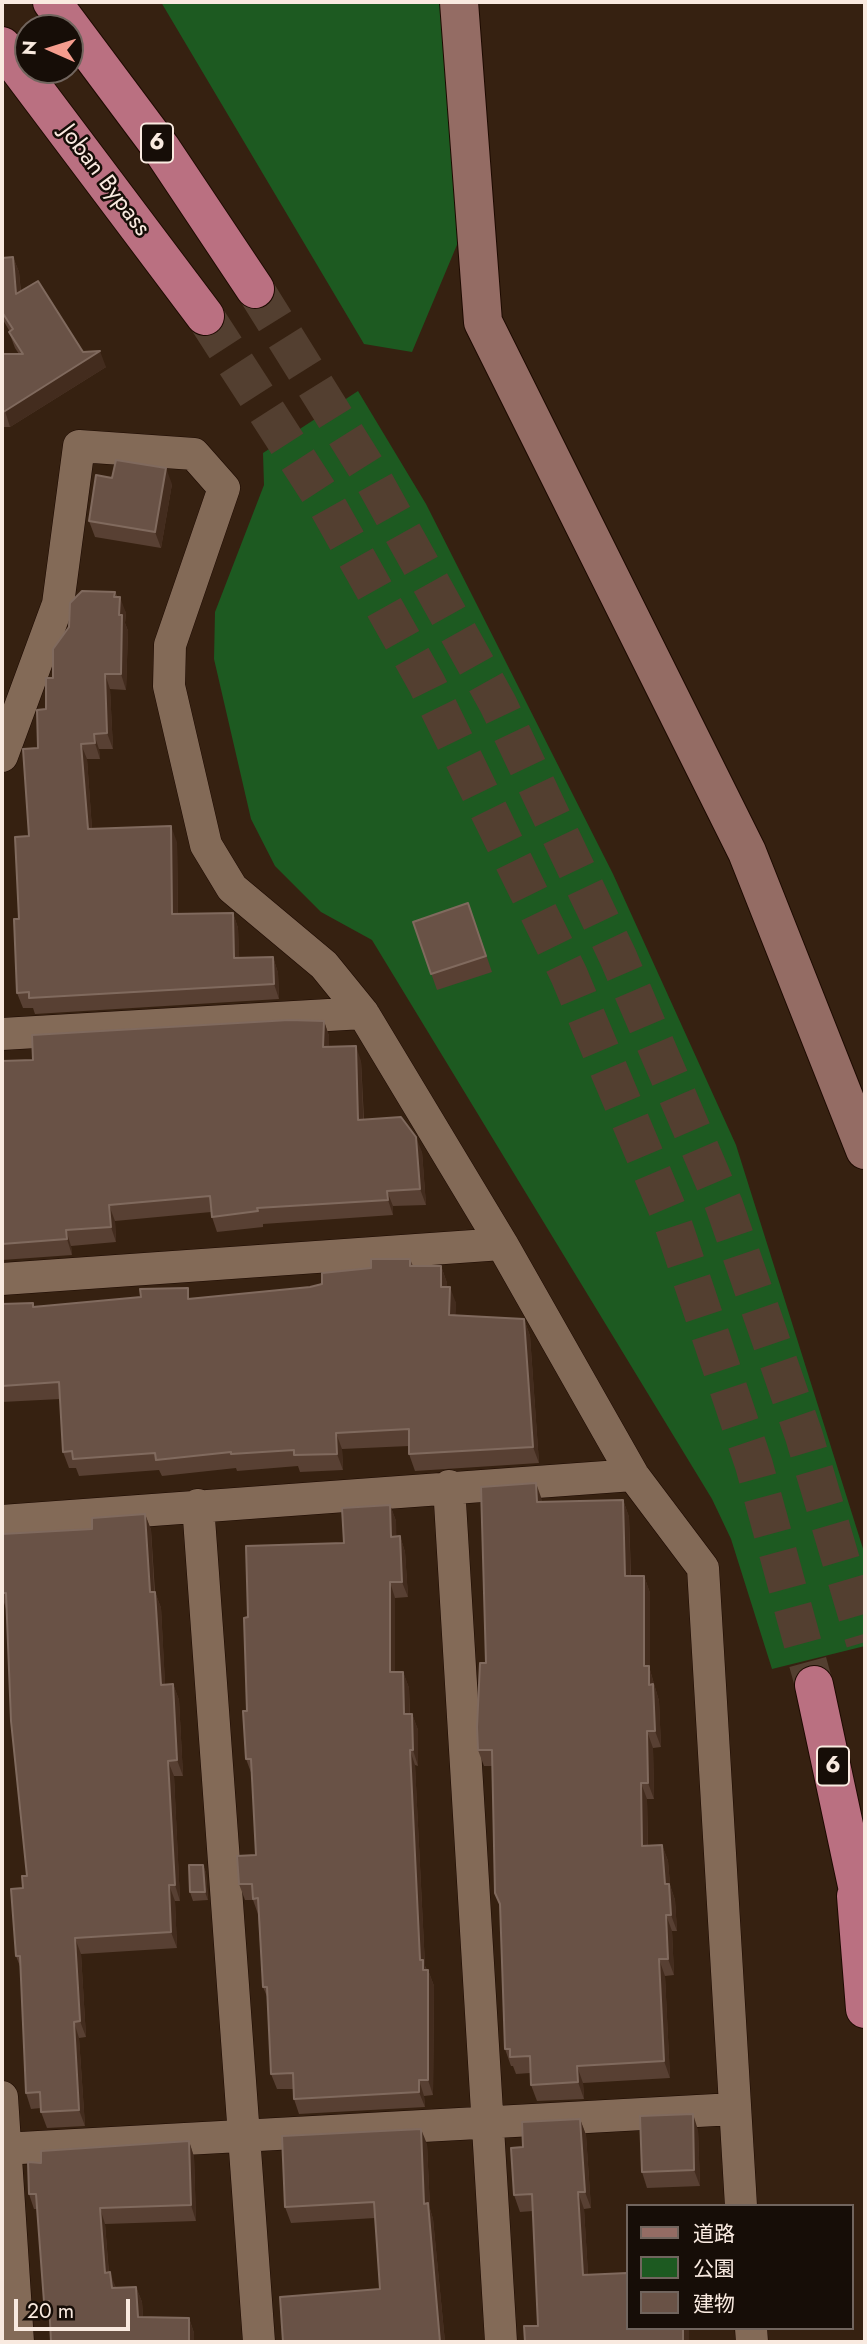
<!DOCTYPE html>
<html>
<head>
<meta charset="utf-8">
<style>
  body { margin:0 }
  #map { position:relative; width:867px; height:2344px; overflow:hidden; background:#362111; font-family:Jost,"Noto Sans JP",sans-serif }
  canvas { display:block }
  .frame { position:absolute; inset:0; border:4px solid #f9eae0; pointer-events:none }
  .legend { position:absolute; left:626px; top:2204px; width:228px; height:126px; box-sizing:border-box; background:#160d07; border:2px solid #71655e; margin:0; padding:9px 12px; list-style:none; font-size:21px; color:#f9eae0 }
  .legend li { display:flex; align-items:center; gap:14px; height:35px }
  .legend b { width:35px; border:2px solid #71655e }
  .north { position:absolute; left:14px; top:14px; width:70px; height:70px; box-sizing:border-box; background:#160d07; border:2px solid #71655e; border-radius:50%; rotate:273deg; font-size:19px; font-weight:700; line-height:28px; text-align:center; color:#f9eae0 }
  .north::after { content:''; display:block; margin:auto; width:24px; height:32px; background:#f59d8e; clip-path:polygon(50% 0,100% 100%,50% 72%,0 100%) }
  .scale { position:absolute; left:14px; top:2299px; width:116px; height:32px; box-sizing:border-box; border:4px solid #f9eae0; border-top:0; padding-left:9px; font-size:21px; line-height:24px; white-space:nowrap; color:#f9eae0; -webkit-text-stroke:5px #160d07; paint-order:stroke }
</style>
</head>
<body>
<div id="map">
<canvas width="867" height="2344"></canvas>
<div class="frame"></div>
<ul class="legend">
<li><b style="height:9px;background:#946c64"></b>道路</li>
<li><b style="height:19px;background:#1d5a21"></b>公園</li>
<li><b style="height:19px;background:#695246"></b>建物</li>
</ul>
<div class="north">N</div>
<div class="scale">20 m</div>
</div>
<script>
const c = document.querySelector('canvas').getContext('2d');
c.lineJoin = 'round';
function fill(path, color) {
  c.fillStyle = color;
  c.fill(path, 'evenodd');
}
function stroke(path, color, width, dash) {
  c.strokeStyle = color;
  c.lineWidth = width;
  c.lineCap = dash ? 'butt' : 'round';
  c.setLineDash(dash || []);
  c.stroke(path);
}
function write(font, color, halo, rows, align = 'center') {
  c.font = font + ' Jost,sans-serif';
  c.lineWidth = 5;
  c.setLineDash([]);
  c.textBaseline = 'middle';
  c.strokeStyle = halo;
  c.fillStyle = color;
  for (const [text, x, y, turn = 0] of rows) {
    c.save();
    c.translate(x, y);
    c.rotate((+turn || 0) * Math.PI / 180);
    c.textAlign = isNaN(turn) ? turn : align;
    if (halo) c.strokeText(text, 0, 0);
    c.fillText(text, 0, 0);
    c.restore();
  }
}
fill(new Path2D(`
  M161,2H447L467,221L412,352L364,344Z
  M358,391L426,504L613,874L736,1145L865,1555V1646L772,1669L731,1539L712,1499L372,940L321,912L275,866L251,819L214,659L215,612L264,485L263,453Z`), '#1d5a21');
stroke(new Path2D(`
  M255,289L369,472L498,704L618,957L724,1205L804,1436L865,1642
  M205,316L327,505L427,684L569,975L671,1218L754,1465L814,1685`), '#533f30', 38, [38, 19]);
const street = new Path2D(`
  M2,756L58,604L79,446L194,454L224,488L170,645L169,686L206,845L232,888L324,965L363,1013L502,1244L633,1475L703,1568L741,2206
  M2,1034L363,1013
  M2,1279L502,1244
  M449,1486L501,2342
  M198,1505L259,2342
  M2,1521L633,1475
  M2,2097L18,2342
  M2,2149L734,2109
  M751,2328L752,2342`);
const secondary = new Path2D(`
  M459,2L483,322L747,852L865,1150`);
const highway = new Path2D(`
  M52,2L161,148L255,289
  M2,46L205,316
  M814,1685L865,1923
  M856,1896L865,2009`);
stroke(street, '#1d0a00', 33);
stroke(secondary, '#1d0a00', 40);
stroke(highway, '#1d0a00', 40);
stroke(street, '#836a57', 32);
stroke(secondary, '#946c64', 38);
stroke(highway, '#ba7081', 38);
fill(new Path2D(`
  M13,257L19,272L21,292L83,352L106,367L10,427H2V354H19L15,348L9,332H10L2,318V258Z
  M112,478L172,484L161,548L95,537L89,521Z
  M115,592L126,613L125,623L128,631L126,690L110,689L113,749H99L100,759H87L92,829L177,842L178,914L233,913L238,928L239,958L273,957L278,973L279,999L35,1014L33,1008H23L17,993L19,919L38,748L53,678Z
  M474,919L492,972L437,990L413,922Z
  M324,1021L329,1036V1047L361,1061L364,1119L422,1152L426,1205L393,1206V1215L263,1224V1227L217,1232L212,1217L211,1212L115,1221L116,1242L71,1246L72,1255L2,1260V1061L33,1060Z
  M410,1259L413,1266H441L447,1283V1287L456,1303L455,1316L524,1319L530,1336L539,1463L415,1471L409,1454V1446L342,1449L343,1470L300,1472L298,1466L237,1471L236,1468L162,1476L159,1470L79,1476L76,1468H69L63,1452L60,1399L2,1402V1304L33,1303L34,1306L192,1299L310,1287L371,1268Z
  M542,1500V1502L623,1500L629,1517L631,1576H644L650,1593V1670L659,1701L661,1747L653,1748L654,1799H647L648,1846L662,1845L668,1861L670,1885L675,1900L677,1931H672L674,1975L665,1976L670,2078L583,2083L584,2099L537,2101L531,2085L530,2073L516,2074L513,2066H511L505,2049L500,1906L493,1766H484L478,1750L486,1663Z
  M390,1505L396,1521V1536H400L405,1552L408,1597L395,1598V1672H403L409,1688L410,1714H412L418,1730V1766L415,1765L425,1966L427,1970H428L434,1986L433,2095L424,2096L425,2107L299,2114L294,2099L293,2089H277L271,2074L268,1999L263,1987L258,1914L253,1900H245L239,1884L256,1855L252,1775L246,1759L248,1617Z
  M145,1514L151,1530L155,1592L161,1608L165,1685L173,1684L179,1700L183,1776H174L180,1901H175L177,1948L81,1954L86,2037L79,2038L85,2126L47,2128L41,2112V2108L31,2109L26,2093L21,1969L16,1956L23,1888L27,1876L6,1609L2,1596V1534L92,1529Z
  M203,1865L206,1873L208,1900L193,1901L190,1892Z
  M580,2119L586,2135L591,2208L584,2209L588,2274L627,2328H689V2342L538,2326L533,2211L520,2212L514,2195L523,2147Z
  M698,2130L700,2186L647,2188L642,2172Z
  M189,2141L194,2157L196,2221L105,2224L109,2273L116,2288L136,2287L142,2302L143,2317L189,2318L194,2333V2342H51L50,2317L44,2302L37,2209H34L29,2194L41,2163Z
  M427,2144L430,2209L433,2219L445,2342H283L380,2289L375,2218L291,2223L285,2207Z`), '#584033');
fill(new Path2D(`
  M13,257L19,272L22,309L16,294Z
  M100,351L106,367L10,427L5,411Z
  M166,468L172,484L161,548L155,532Z
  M115,592L120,605V597L126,613L125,623L128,631L126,690L121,674Z
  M105,674L110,689L113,749L107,733Z
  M94,734L99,749L100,759L95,743Z
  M81,744L87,759L93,844L88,829Z
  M171,826L177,842L178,930L172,914Z
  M233,913L238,928L240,974L234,958Z
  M273,957L278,973L279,999L274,984Z
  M324,1021L329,1036V1062L323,1047Z
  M356,1046L361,1061L364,1135L358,1120Z
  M416,1137L422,1152L426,1205L420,1189Z
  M387,1191L393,1206V1215L388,1200Z
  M109,1205L115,1221L116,1242L111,1227Z
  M66,1230L71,1246L72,1255L67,1239Z
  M441,1266L447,1283V1304L441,1287Z
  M450,1287L456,1303L455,1332L449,1315Z
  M524,1319L530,1336L539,1463L533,1447Z
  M336,1433L342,1449L343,1470L337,1454Z
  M536,1483L542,1500L543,1519L537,1502Z
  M623,1500L629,1517L631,1593L625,1576Z
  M390,1505L396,1521L397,1552L391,1537Z
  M145,1514L151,1530L155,1608L150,1592Z
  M400,1536L405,1552L408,1597L402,1582Z
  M644,1576L650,1593V1670L659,1701L661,1747L655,1731L644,1666Z
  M390,1582L395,1598V1688L390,1672Z
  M155,1592L161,1608L166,1701L161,1685Z
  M403,1672L409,1688L410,1730L404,1714Z
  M173,1684L179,1700L183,1776L177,1760Z
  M412,1714L418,1730V1766L413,1750Z
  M647,1731L653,1748L654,1799L648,1783Z
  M410,1750L415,1765L425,1966L428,1975V1970L434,1986L433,2095L428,2080L420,1960Z
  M168,1761L174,1776L180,1901L175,1885Z
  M641,1783L647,1799L648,1863L642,1846Z
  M662,1845L668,1861L670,1885L675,1900L677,1931L671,1915L665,1884Z
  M203,1865L206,1873L208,1900L205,1892Z
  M169,1885L175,1901L177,1948L171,1932Z
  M666,1915L672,1931L674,1975L668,1959Z
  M75,1938L81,1954L86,2037L80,2021Z
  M659,1959L665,1976L670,2078L664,2061Z
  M74,2022L79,2038L85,2126L79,2110Z
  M577,2066L583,2083L584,2099L578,2082Z
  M419,2080L424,2096L425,2107L419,2092Z
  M693,2114L698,2130L700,2186L694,2170Z
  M580,2119L586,2135L591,2208L585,2192Z
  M421,2129L427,2144L430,2209L433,2219L445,2342H440L424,2204Z
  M189,2141L194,2157L196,2221L191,2205Z
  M578,2192L584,2209L589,2291L583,2275Z
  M100,2208L105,2224L110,2289L105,2273Z
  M110,2272L116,2288H112Z
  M136,2287L142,2302L144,2333L138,2317Z
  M189,2318L194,2333V2342H189Z
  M683,2328H689V2342H683Z`), '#432c1e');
const building = new Path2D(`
  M13,257L16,294L38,281L83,352L100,351L5,411L2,412V354H23L9,332L13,329L2,312V258Z
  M116,460L166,468L155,532L89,521L96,475L112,478Z
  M82,591L115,592L114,597H120L119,615H122L121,674H105L107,733L94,734L95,743L81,744L88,829L171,826L172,914L233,913L234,958L273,957L274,984L29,998V992L17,993L14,919H19L15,837L29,836L23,749L38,748L37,710L46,709V678H53V649L69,627L70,603Z
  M468,903L486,956L431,974L413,922Z
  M289,1020L324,1021L323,1047L356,1046L358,1120L401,1117L416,1137L420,1189L387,1191L388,1200L257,1208L258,1211L212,1217L210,1196L109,1205L111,1227L66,1230L67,1239L2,1244V1061L33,1060L32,1035Z
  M371,1259H410V1266H441V1287H450L449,1315L524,1319L533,1447L409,1454V1429L336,1433L337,1454L294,1455V1450L231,1454V1452L156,1460L155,1453L73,1459L72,1451L63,1452L59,1382L2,1386V1304L33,1303V1307L141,1297L140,1289L188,1288V1299L310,1287L322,1284V1273L371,1268Z
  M536,1483L537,1502L623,1500L625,1576H644V1666H649V1685L653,1684L655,1731H647L648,1783H641L642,1846L662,1845L665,1884H669L671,1915H666L668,1959H659L664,2061L577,2066L578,2082L531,2085L530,2056L510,2057V2049H505L500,1904L495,1893L492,1750H478L477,1727L480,1663H486L481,1487Z
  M390,1505L391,1537L400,1536L402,1582H390V1672H403L404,1714H412L413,1750H410L420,1960H423V1970H428V2080H419V2092L294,2099L293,2073L271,2074L267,1987H263L258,1898L253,1899L252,1884H239L237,1856L256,1855L251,1759H246L243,1711H247L244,1618L248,1617L246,1546L344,1543L342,1508Z
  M145,1514L150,1592H155L161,1685L173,1684L177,1760L168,1761L175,1885H169L171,1932L75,1938L80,2021L74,2022L79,2110L41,2112L40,2092L26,2093L20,1956H16L11,1889L23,1888L22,1876H27L11,1721L6,1593H2V1534L92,1529V1518Z
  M189,1865H203L205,1892H190Z
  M693,2114L694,2170L642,2172L640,2116Z
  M580,2119L585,2192H578L583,2275L627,2273V2328H683V2342H525L524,2326H538L532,2194L514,2195L511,2148L523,2147L522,2122Z
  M421,2129L424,2204L428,2203L440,2342H283L280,2297L380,2289L374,2202L285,2207L282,2136Z
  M189,2141L191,2205L100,2208L105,2273L110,2272L112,2288L136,2287L138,2317L189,2318V2342H51L49,2301L44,2302L36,2194H29L28,2162L41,2163V2151Z`);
fill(building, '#695246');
stroke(building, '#806a5e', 2);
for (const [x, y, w] of [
  [157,143,32],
  [833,1766,32]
]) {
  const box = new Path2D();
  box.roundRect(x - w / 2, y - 19.5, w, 39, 5);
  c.fillStyle = '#160d07';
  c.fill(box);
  stroke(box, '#f9eae0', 2);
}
write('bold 23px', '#f9eae0', null, [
  ["6",157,143],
  ["6",833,1766]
]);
write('24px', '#f9eae0', '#160d07', [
  ["Joban Bypass",104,181,53]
]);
</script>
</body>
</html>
